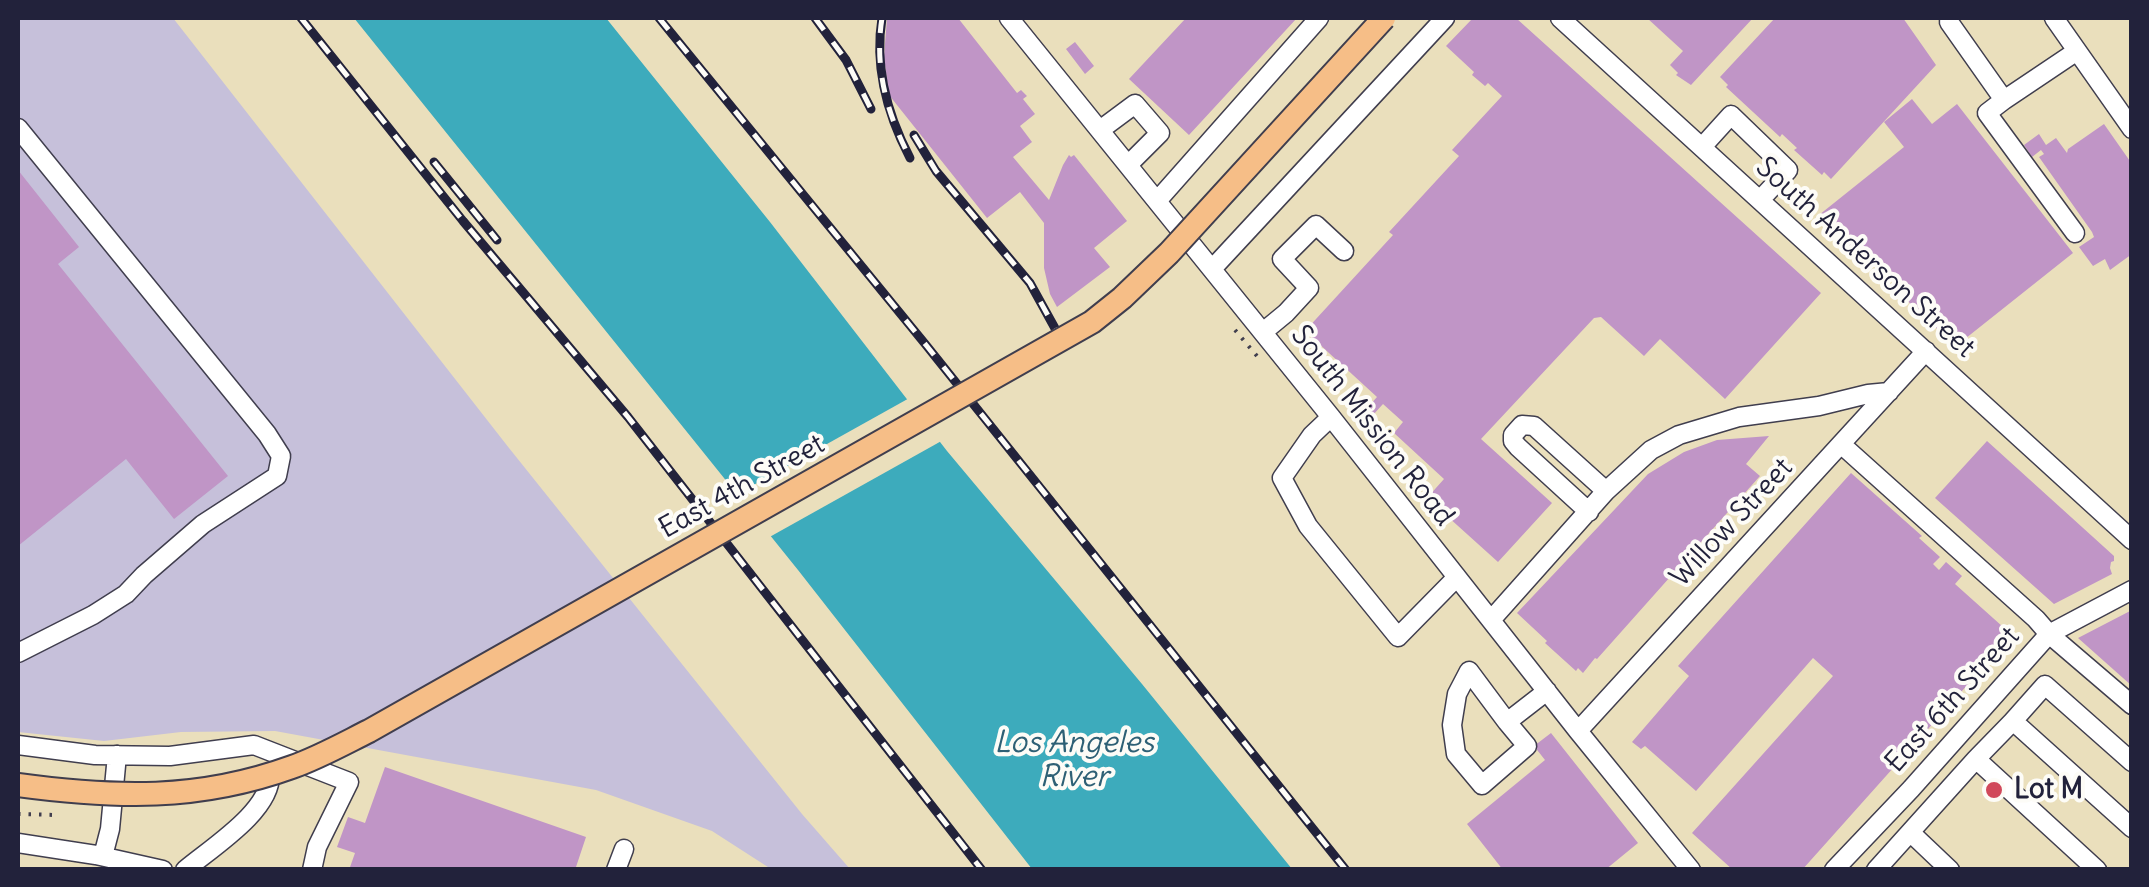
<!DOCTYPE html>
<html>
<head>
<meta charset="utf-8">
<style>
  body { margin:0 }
  #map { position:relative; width:2149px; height:887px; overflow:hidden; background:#eadfbc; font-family:Delius,sans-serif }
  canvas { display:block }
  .frame { position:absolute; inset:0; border:20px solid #22223b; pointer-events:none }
</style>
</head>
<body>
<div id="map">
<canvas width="2149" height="887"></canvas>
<div class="frame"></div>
</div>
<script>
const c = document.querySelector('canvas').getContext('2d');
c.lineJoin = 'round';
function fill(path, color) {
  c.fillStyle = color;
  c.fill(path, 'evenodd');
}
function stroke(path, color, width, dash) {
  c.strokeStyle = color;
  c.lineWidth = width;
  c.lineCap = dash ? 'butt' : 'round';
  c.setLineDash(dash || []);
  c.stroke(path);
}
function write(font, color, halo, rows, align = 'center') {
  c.font = font + ' Delius,sans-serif';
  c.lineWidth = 8;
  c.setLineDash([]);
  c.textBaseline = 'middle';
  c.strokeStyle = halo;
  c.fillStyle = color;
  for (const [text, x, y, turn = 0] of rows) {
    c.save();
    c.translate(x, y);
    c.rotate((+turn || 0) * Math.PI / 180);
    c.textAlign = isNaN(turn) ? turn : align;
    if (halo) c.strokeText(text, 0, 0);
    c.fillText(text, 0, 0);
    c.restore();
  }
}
fill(new Path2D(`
  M18,18H173L509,448L802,814L850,869H771L712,831L596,790L275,731L181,732L104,741L18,732Z`), '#c6c0da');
fill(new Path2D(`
  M354,18H606L770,222L947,451L1142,684L1292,869H1032L798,570Z`), '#3dabbc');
fill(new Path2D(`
  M913,396L945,439L766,539L732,497Z`), '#eadfbc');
fill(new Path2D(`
  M887,18H958L1017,93L1021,90L1027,96L1023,99L1035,114L1020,126L1032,142L1013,157L1049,200L1063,165L1069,155L1071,157L1074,155L1127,221L1094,248L1110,267L1057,307L1050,294L1044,268V223L1020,192L987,218L889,95L884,57Z
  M1186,18H1297L1189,135L1129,79Z
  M1473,18H1516L1821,293L1725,399L1660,339L1644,356L1601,317L1594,318L1481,439L1552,503L1498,562L1427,498L1444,479L1394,433L1403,422L1383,404L1373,415L1366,409L1377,397L1305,331L1393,235L1389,232L1459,156L1452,150L1502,96L1488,83L1485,86L1472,75L1474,72L1446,46Z
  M1647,18H1753L1691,85L1676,75L1678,73L1670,65L1683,51Z
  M1775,18H1903L1936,65L1831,179L1824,172L1822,175L1794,150L1797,148L1782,134L1780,137L1726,87L1728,85L1720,77Z
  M1075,42L1094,66L1085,74L1066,49Z
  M1912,99L1932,124L1957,104L2073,253L1956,346L1912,306L1876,261L1868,267L1838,239L1819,215L1904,147L1884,122Z
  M2104,124L2132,164V254L2110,270L2105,259L2093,266L2079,247L2094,237L2092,232L2039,157L2044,154L2041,150L2032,157L2024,145L2039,134L2046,145L2056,138L2067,153L2068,149Z
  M18,170L79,247L58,264L228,476L174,519L126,459L18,546Z
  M1769,436L1746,464L1760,476L1597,659L1595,658L1583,673L1578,668L1576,671L1545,643L1547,641L1517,613L1648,474L1684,452L1717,440Z
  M1987,441L2114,556V561L2111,562L2110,568L2112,574L2054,604L1935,498Z
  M1851,473L1922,536L1919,538L1940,557L1933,564L1939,570L1946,562L1962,576L1955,584L2012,635L1802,870H1733L1692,833L1833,676L1813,658L1696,791L1645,746L1641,749L1632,742L1689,676L1678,666Z
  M2132,610V686L2078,638Z
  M1551,733L1638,843L1605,870H1503L1467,824L1545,760L1534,746Z
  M385,767L586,837L575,870H349L355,853L337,847L348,817L365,823Z`), '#c095c6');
const minor = new Path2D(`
  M1009,18L1331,417L1578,731L1691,870
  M1560,18L2132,540
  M2054,18L2132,129
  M1949,22L2004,100L2077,51
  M2004,100L1987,113L2075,233
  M18,128L267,434L281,456L277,476L203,524L144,575L126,594L93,615L18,653
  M1100,130L1135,104L1160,133L1128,165
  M1702,147L1731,115L1788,170L1760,200
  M1157,201L1319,18
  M1212,269L1445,18
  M1263,332L1286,313L1309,288L1282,259L1316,225L1344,251
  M1331,417L1312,435L1282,478L1308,526L1398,637L1457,577
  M1842,445L2036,619L2049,634L2132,705
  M1589,512L1518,447L1513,441V435L1522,425L1534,426L1606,491
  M1491,620L1606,491L1651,450L1679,435L1739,417L1819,406L1868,394L1889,392
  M1507,722L1527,746L1482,785L1456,754L1452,725L1457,694L1469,671L1507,722L1547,691
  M1578,731L1926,351
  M18,745L95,755L170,756L254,745L349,782L317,847L312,870
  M1976,759L2013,721
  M2132,762L2045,685L2013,721L2132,828
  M1911,833L1950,870
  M18,843L96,855L163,870
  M103,856L110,829L117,755
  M185,870C211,848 271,811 270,775
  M616,870L624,849
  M1834,870L1911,789L2049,634L2132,590
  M1876,870L1976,759L2097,870`);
stroke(minor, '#403e4e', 21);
stroke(new Path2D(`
  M1235,330L1262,362
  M18,814L56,815`), '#403e4e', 4, [2.5, 8]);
stroke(minor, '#fff', 18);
const rail = new Path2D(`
  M301,18L463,221L628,417L982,870
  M659,18L926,345L1346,870
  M815,18L846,60L871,109
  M882,18C874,68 887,114 910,158
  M914,135L936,171L1030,283L1062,341
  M434,162L497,240`);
stroke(rail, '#22223b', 9);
stroke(rail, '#fdfcf7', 5, [15]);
const majorBridge = new Path2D(`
  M18,785C115,798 198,801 292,767C318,758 343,744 369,731L1092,322L1122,298L1169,253L1384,18`);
stroke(majorBridge, '#403e4e', 26, []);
stroke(majorBridge, '#f6be87', 22);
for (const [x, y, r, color] of [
  [1994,790,10,"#d1495b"]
]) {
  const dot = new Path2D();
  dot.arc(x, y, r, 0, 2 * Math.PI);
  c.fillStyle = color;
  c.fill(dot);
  stroke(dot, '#fdfcf7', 4);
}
write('28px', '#22223b', '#fdfcf7', [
  ["South Anderson Street",1865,258,42],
  ["South Mission Road",1372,426,52],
  ["East 4th Street",742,487,-29],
  ["Willow Street",1732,523,-47],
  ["East 6th Street",1953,700,-48]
]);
write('bold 28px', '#22223b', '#fdfcf7', [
  ["Lot M",2014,790]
], 'left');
write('italic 30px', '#2e6075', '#fdfcf7', [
  ["Los Angeles",1074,743],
  ["River",1074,777]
]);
</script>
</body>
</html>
